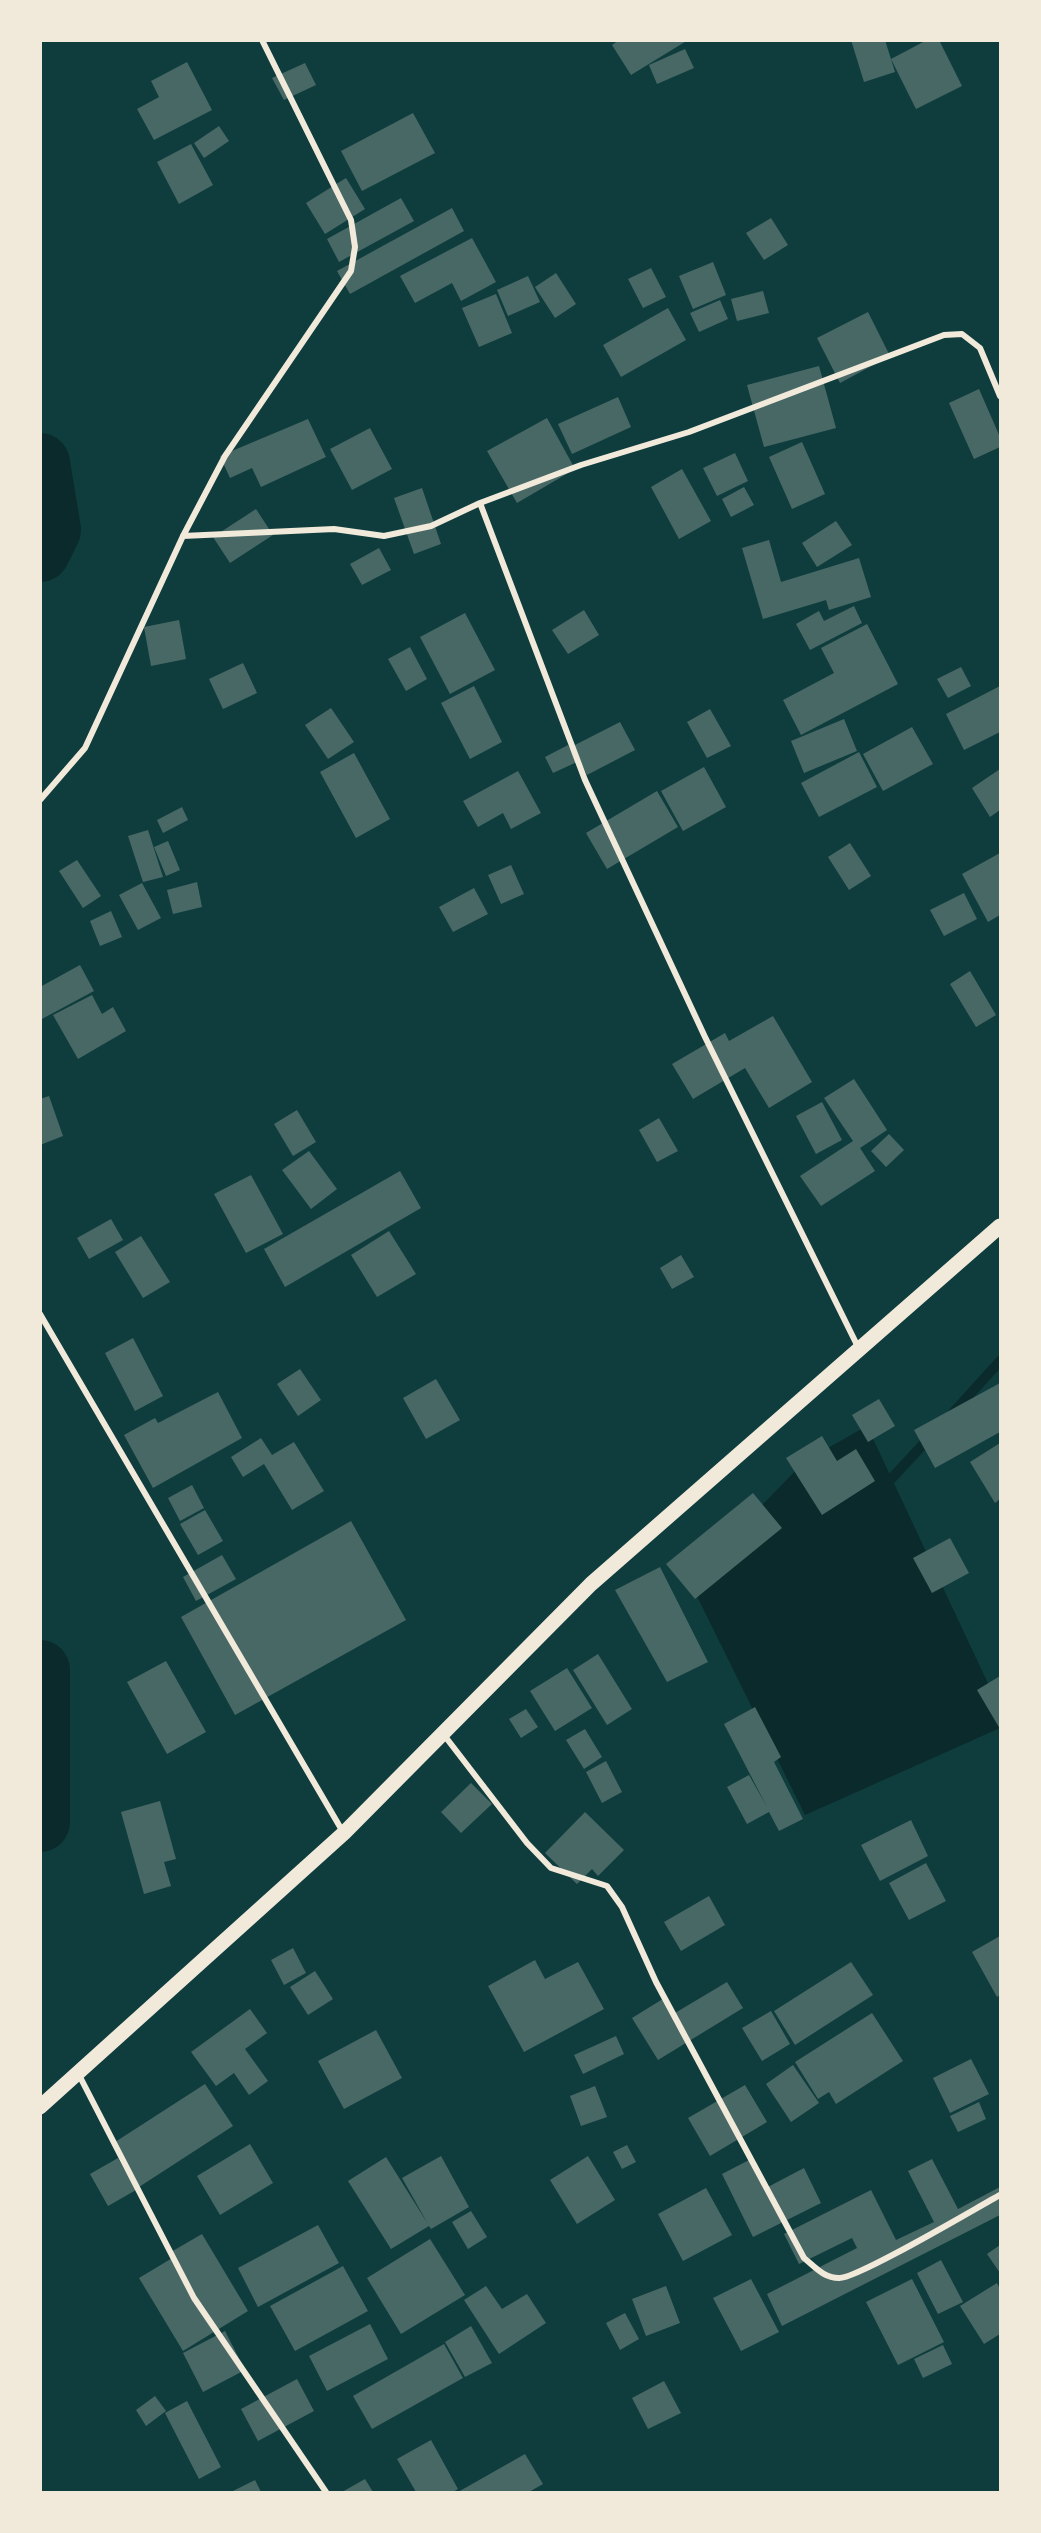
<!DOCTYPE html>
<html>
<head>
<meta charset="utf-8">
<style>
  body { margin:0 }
  #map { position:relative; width:1041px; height:2533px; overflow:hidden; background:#0f3d3e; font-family:"Nunito Sans",sans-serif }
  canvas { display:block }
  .frame { position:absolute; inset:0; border:42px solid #f1e9da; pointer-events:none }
</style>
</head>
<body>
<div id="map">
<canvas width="1041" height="2533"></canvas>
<div class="frame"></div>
</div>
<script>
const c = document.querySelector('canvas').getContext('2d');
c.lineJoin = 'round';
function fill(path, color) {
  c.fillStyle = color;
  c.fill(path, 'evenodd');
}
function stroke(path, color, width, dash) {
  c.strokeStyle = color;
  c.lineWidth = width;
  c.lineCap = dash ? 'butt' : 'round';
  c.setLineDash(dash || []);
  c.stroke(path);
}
fill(new Path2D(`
  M867,1426L1000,1709V1728L805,1815L689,1580L805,1461Z`), '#0a2a2b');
stroke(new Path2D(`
  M952,1414L1000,1361
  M892,1478L931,1436`), '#0a2a2b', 10);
stroke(new Path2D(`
  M40,463L51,530L40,552
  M40,1670V1822`), '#0a2a2b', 60);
fill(new Path2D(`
  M619,40H688L631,75L612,45Z
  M851,40H885L895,72L864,82Z
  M927,40H939L962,86L916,109L891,59Z
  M685,49L694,68L657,84L649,65Z
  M187,62L212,110L154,140L137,109L159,97L151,81Z
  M305,63L316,85L284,100L272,78Z
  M413,113L435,153L362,191L341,151Z
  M219,126L229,141L204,158L194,143Z
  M191,144L213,185L179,204L157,162Z
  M346,178L365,209L325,234L306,203Z
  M401,198L414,221L339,262L327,239Z
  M452,208L464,231L350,294L337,271Z
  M771,218L788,245L764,260L746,233Z
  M472,238L496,282L461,301L452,283L415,303L400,276Z
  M713,262L726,295L693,309L679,276Z
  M651,268L666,297L643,308L628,279Z
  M556,273L576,304L555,318L535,287Z
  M528,276L540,302L508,316L497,290Z
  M763,291L769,313L737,321L731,299Z
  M496,294L512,333L479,347L462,308Z
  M720,300L728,319L699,332L690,313Z
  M668,308L686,340L621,377L603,345Z
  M868,312L890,356L840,383L817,338Z
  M819,366L836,428L764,447L747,385Z
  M979,389L1000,437V447L974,459L949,403Z
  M618,397L631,427L572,454L558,424Z
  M547,418L575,469L517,503L487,451Z
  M308,419L326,457L261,487L252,468L230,478L220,456Z
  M370,428L392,469L352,490L330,449Z
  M802,442L825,494L792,509L769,457Z
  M735,453L748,481L717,496L703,468Z
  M682,469L711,521L679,539L651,487Z
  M744,487L754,505L731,517L722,499Z
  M422,488L441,544L414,554L394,498Z
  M256,509L273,535L230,563L213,537Z
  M836,521L852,545L817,567L802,543Z
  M769,540L781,582L859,558L871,597L829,610L826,600L763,619L742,548Z
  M379,548L391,570L362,585L350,564Z
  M854,606L862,623L810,650L796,624L819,611L824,621Z
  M584,610L599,635L568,654L552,630Z
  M465,613L495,670L450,694L420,637Z
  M179,620L186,659L151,666L144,627Z
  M867,624L898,684L801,735L783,700L834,673L821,648Z
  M410,647L427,679L406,691L388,659Z
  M243,663L257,693L223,709L209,679Z
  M961,667L971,686L948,698L937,679Z
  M474,686L502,742L470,759L441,703Z
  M1000,686V732L964,750L946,714Z
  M331,708L354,742L328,759L305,725Z
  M710,709L731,746L707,758L687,722Z
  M844,719L857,751L804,773L791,741Z
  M620,722L635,750L587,775L573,746Z
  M912,727L933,764L883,791L863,754Z
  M568,745L577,762L553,773L545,757Z
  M859,752L877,787L819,817L801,783Z
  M354,753L390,819L356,838L320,772Z
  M704,767L726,807L683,831L661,791Z
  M1000,769V810L990,817L972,788Z
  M518,771L541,813L511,829L503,813L478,827L463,801Z
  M657,791L678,827L607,869L586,833Z
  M182,807L188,820L163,833L157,820Z
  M148,830L163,877L143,882L128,836Z
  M168,841L180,870L166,876L154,847Z
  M850,843L871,876L849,890L828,857Z
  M1000,853V915L988,922L962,874Z
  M77,860L101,896L83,908L59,871Z
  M511,865L524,894L501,904L488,875Z
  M197,882L202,907L173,914L167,890Z
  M142,883L161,918L138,930L119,895Z
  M474,888L488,914L453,932L439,907Z
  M964,893L977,919L944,936L930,910Z
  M111,911L122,937L100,946L90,921Z
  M80,965L94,991L40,1020V987Z
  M970,971L996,1015L976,1027L950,984Z
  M92,995L102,1014L113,1007L126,1031L78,1059L53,1015Z
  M773,1016L812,1082L769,1108L745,1068L693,1099L672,1064L725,1033L729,1041Z
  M854,1079L887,1130L860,1148L875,1171L821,1206L800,1176L853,1141L824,1098Z
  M49,1096L63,1136L40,1145V1099Z
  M822,1102L842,1140L816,1154L796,1116Z
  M297,1110L316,1142L293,1156L274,1124Z
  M659,1118L678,1151L657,1162L639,1130Z
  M889,1134L904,1150L886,1167L871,1151Z
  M309,1151L337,1189L311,1209L282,1170Z
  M400,1171L421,1208L285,1287L264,1249Z
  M251,1175L283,1234L246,1253L214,1194Z
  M111,1219L123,1240L89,1259L77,1238Z
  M389,1231L416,1274L377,1297L351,1255Z
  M141,1236L170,1282L143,1298L115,1252Z
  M681,1255L694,1277L672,1289L660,1268Z
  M133,1338L163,1396L135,1411L105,1353Z
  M300,1369L321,1400L298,1416L277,1384Z
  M436,1379L460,1420L426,1439L403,1398Z
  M1000,1383V1432L935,1468L914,1430Z
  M218,1392L242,1438L153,1488L124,1435L155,1418L158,1423Z
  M879,1399L895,1426L868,1442L852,1415Z
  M822,1436L837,1461L856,1449L875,1481L822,1515L786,1458Z
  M261,1438L272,1455L294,1442L324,1491L292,1510L264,1464L243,1477L231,1457Z
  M1000,1443V1499L995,1503L970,1462Z
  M192,1485L204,1508L180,1521L168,1498Z
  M753,1493L782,1528L695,1599L666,1564Z
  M205,1510L223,1541L198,1555L180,1524Z
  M351,1521L406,1620L235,1715L181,1617Z
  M950,1538L969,1573L932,1593L913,1558Z
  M222,1555L236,1579L196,1601L183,1577Z
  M660,1567L708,1662L667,1682L615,1590Z
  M598,1654L632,1709L607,1725L573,1670Z
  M166,1661L206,1732L167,1754L127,1682Z
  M567,1668L592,1708L555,1731L530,1691Z
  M1000,1676V1729L977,1690Z
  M755,1707L781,1757L774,1762L803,1819L779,1831L769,1812L747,1824L727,1787L749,1775L767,1807L724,1724Z
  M526,1709L538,1727L521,1738L509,1719Z
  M585,1729L602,1757L584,1769L566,1740Z
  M606,1761L622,1792L602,1803L586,1772Z
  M471,1783L492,1804L461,1833L441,1812Z
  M160,1801L176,1859L164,1862L171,1886L144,1894L121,1812Z
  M585,1812L624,1850L598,1876L592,1869L577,1884L545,1853Z
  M911,1820L928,1856L880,1881L861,1845Z
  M926,1863L946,1901L909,1920L889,1883Z
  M709,1896L725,1925L681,1951L664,1922Z
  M1000,1936V1995L997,1997L972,1952Z
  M293,1948L306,1973L284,1985L271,1960Z
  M535,1960L545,1979L578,1962L604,2009L524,2052L488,1986Z
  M851,1962L873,1995L795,2045L774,2011Z
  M315,1971L333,1999L308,2015L290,1987Z
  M727,1982L743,2008L658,2060L632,2018L666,1997L675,2013Z
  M250,2009L267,2033L245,2049L268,2081L249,2095L234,2073L216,2086L191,2052Z
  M771,2011L790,2044L762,2061L742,2028Z
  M872,2013L903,2061L836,2104L829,2092L818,2099L795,2062Z
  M376,2030L402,2078L344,2109L318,2061Z
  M616,2036L624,2054L583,2074L574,2055Z
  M971,2059L989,2094L950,2113L933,2078Z
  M793,2065L819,2103L791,2122L766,2084Z
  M205,2084L233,2126L139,2187L112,2144Z
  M745,2085L767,2122L710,2156L688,2118Z
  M595,2086L607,2117L581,2126L570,2096Z
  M979,2102L986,2119L958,2132L950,2116Z
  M250,2144L273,2183L220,2215L197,2176Z
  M627,2145L636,2162L622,2169L613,2152Z
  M441,2156L469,2207L431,2229L429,2226L391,2249L348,2181L386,2157L428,2224L402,2178Z
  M588,2156L615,2200L577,2224L550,2180Z
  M118,2158L136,2190L108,2206L90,2174Z
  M751,2159L766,2188L804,2168L821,2203L753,2237L722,2174Z
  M932,2159L958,2209L1000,2187V2215L782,2326L767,2294L857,2248L852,2238L799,2264L784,2234L871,2190L896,2240L934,2222L908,2171Z
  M706,2188L732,2235L683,2261L658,2214Z
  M471,2211L487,2237L468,2249L452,2222Z
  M318,2225L339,2263L258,2307L238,2268Z
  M202,2234L248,2311L183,2351L139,2278L174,2257L171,2252Z
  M430,2239L465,2295L401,2334L367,2278Z
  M1000,2245V2273L987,2254Z
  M941,2260L963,2302L938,2314L917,2273Z
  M343,2266L368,2311L295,2351L270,2306Z
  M751,2279L779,2332L741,2351L713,2298Z
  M912,2279L944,2342L898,2365L866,2302Z
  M997,2283L1000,2289V2334L984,2344L960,2306Z
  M486,2286L502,2309L527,2294L546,2323L499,2354L464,2300Z
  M666,2286L680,2323L646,2336L632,2299Z
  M625,2313L639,2339L620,2350L606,2323Z
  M370,2324L388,2359L327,2391L309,2356Z
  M471,2326L492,2363L465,2377L445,2342Z
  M225,2331L245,2370L203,2392L183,2353Z
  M444,2344L463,2378L372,2429L353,2396Z
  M943,2345L952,2364L923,2378L914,2359Z
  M297,2379L314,2411L258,2441L241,2409Z
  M664,2381L681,2413L648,2429L632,2398Z
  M155,2396L166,2411L146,2426L136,2410Z
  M187,2401L221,2467L199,2479L165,2413Z
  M431,2440L458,2489L453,2492H416L397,2459Z
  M525,2454L543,2484L529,2492H458Z
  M365,2479L373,2492H342Z
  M255,2480L261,2492H231Z`), '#486865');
stroke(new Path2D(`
  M480,503L585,780L705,1037L859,1349
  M183,536L334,529L384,536L431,526L480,503L581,465L689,432L944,335L962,334L980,348L1000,396
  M40,800L85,748L183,536L225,456L351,271L355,247L351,220L262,40
  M40,1314L343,1832
  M444,1735L527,1843L551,1868L607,1886L622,1907L656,1982L804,2258C816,2268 824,2278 839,2278C857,2279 976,2208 1000,2195
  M78,2073L194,2298L326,2492`), '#f1e9da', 6);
stroke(new Path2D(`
  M40,2107L344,1833L591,1584L1000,1226`), '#f1e9da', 15);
</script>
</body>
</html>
